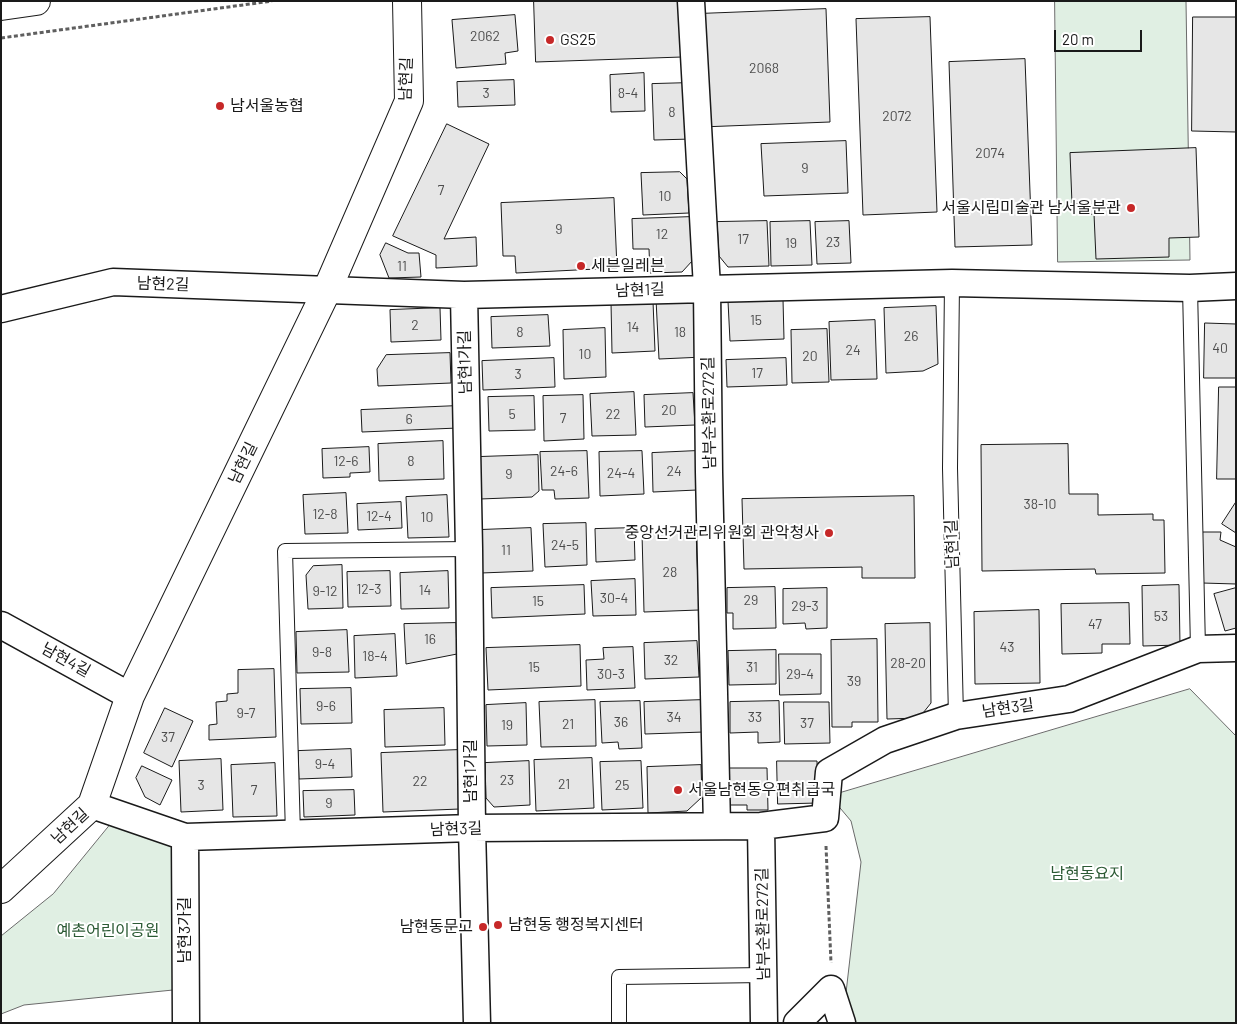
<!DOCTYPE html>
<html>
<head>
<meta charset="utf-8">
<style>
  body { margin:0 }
  #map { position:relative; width:1237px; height:1024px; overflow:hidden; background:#fff; font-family:Barlow,sans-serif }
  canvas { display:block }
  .frame { position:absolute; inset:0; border:2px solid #1a1a1a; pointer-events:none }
  .scale { position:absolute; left:1054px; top:30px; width:88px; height:22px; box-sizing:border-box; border:2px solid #1a1a1a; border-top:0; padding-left:6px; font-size:15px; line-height:18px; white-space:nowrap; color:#1a1a1a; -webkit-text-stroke:4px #fff; paint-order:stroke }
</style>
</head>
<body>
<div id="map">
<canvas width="1237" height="1024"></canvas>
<div class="frame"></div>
<div class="scale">20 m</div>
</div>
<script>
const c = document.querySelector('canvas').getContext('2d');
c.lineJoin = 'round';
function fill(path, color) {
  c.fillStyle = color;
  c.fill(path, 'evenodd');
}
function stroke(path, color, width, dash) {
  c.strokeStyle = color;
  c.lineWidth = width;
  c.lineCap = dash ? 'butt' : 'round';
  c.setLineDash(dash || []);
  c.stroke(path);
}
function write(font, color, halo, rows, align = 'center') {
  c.font = font + ' Barlow,"Noto Sans KR",sans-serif';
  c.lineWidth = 4;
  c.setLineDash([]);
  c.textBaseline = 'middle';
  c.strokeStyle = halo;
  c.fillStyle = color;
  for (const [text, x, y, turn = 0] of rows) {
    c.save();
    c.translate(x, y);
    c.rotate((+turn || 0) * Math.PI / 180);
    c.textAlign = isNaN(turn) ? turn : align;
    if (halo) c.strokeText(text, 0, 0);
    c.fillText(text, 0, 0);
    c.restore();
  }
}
const green = new Path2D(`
  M1055,1H1186L1190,260L1058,262Z
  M1190,689L1236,736V1023H843V1019L861,862L851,821L830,796Z
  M110,825L174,846L173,990L24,1005L1,1014V936L53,894Z`);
fill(green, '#e0efe3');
stroke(green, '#6a6a6a', 1);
const building = new Path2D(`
  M534,1H680L682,57L536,62Z
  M826,9L830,122L701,127L697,14Z
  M515,15L518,51L505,53L506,64L456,68L452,20Z
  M930,17L937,212L863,215L856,19Z
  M1193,17H1236V132L1192,131Z
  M1025,59L1032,245L955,247L949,62Z
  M644,73L645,111L611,112L610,75Z
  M514,80L515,105L458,107L457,82Z
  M689,83L692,139L654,140L652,84Z
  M447,124L489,144L444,239L476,237L477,266L436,268V255L393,236Z
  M846,141L848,193L764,196L761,144Z
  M1196,148L1199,237L1169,238V257L1096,259L1094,214L1082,215V203L1072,204L1070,153Z
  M680,172L687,179L689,213L643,215L641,173Z
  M614,198L617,268L516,273L515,256H503L501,203Z
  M691,217L693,260L682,272L650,273L649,249H633L632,219Z
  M767,221L769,266L728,267L719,256L717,222Z
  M810,221L812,265L771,266L770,222Z
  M849,221L851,263L817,264L815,222Z
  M386,243L408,253H419L421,277L389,278L380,255Z
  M689,298L702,307L704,357L659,359L656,299Z
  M783,299L784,339L730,341L728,301Z
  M653,301L655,351L612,353L611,302Z
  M936,306L938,364L923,371L886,373L884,308Z
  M440,308L441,340L391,342L390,310Z
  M548,315L550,346L492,348L491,317Z
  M875,320L877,379L831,380L829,322Z
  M1205,323L1236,324V378H1204Z
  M605,328L606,377L564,379L563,330Z
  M827,329L829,382L792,383L791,330Z
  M450,353L451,383L378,386L377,369L386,355Z
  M554,358L555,387L483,390L482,361Z
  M786,358L787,385L727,387L726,360Z
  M1219,387H1236V479H1217Z
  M634,392L636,435L592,436L590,394Z
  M693,393L695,425L645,427L644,395Z
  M583,395L584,439L544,441L543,396Z
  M534,396L535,430L489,431L488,397Z
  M457,406L458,428L362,432L361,410Z
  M443,441L444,479L379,481L378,444Z
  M1068,444L1069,494H1098V515L1153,514V520H1164L1165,573L1096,574L1095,569L982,571L981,445Z
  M369,447L370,472L350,473V477L323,478L322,449Z
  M587,451L589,498L555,499L554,490H542L540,452Z
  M642,451L644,494L600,496L599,452Z
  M696,451L697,490L653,492L652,453Z
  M538,455L539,491L532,497L480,499L478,457Z
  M346,493L348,533L305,534L303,495Z
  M447,495L449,537L408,538L406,497Z
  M914,496L915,578H862V567L744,569L742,499Z
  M401,502L402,528L358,530L357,504Z
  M1236,502V533L1222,524Z
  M586,523L587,565L545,567L543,524Z
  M531,528L533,571L481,573L479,530Z
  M634,528L635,560L596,562L595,529Z
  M696,531L699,610L644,612L642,533Z
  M1203,532H1221L1220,540L1236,547V584L1202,583Z
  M342,565L343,608L308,609L306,575L313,566Z
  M390,571L391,606L348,607L347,572Z
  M448,571L449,608L401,609L400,573Z
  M635,579L636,615L593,616L591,581Z
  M584,585L585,614L492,618L491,588Z
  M1179,585L1180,645L1143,646L1142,586Z
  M775,587L776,628L733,629V613H727V588Z
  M827,588V628L806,629L805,623L783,624V589Z
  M1236,588V628L1225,631L1214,594Z
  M1129,603L1130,644H1102V653L1062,654L1061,604Z
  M1039,610L1040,683L975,684L974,612Z
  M456,623L457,654L406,664L404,624Z
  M930,623L931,703L919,718L887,719L885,624Z
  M347,630L349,672L297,673L296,632Z
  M395,634L397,676L355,678L354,636Z
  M877,639L878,722H852V727H832L831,640Z
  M697,641L699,677L645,679L644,643Z
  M580,645L581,686L488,690L486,648Z
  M633,647L635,688L587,690L586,660L604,659L603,648Z
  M776,650V684L729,685L728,651Z
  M779,654H821V694L780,695Z
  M274,669L276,737L209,740V725L217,724L216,702L227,701V694L238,693V670Z
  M351,688L352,723L301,724L300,689Z
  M595,700L596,746L541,747L539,702Z
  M703,700L704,732L645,734L644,702Z
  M640,701L642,748L619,749L618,742L602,743L600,702Z
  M779,701L780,742L758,743V732L730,733V702Z
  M784,702H829L830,743L785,744Z
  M526,703L527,745L487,746L486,705Z
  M165,708L193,721L172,767L144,753Z
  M444,708L445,745L385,747L384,710Z
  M351,749L352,777L299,779L298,751Z
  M458,750L460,809L383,812L381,753Z
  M592,758L594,808L536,811L534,760Z
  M221,759L223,810L181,812L179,761Z
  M529,761L530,805L494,807L486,798L485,763Z
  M641,761L643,808L602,810L600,762Z
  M777,761H817L818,803L778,804Z
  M275,763L277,816L233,817L231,765Z
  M701,765L702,797L687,811L648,813L647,767Z
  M142,766L172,780L160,805L145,797L136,778Z
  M729,768H767L768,810H747V805H730Z
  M354,790L355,815L304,817L303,791Z`);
fill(building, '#e6e6e6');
stroke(building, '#1a1a1a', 1);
const lane = new Path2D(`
  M952,283L950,468L956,716
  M1190,288L1198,649
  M293,834L285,551L469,549
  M619,1023V977L764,975`);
const street = new Path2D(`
  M691,1L707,288L709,472L717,826
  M464,295L469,549L472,828L477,1023
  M1,309L113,282L464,295L952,283L1190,288L1236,286
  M1,625L130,696
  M92,805L185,837L472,828L761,826L825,818L829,772L885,740L956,716L1069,699L1198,649L1236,648
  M761,826L764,1023
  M185,837L186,1023
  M797,1023L831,989L842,1023`);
const secondary = new Path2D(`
  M1,889L92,805L130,696L327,290L409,101L407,1`);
const primary = new Path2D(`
  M1,6L36,1`);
stroke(lane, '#1a1a1a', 16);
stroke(street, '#1a1a1a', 29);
stroke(secondary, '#1a1a1a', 30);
stroke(primary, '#1a1a1a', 30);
stroke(new Path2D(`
  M1,38L272,1
  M826,846L831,963`), '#5f5f5f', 3, [4, 2.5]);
stroke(lane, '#fff', 14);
stroke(street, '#fff', 26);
stroke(secondary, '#fff', 28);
stroke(primary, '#fff', 28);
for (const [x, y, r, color] of [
  [550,40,5,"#c62828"],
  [220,106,5,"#c62828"],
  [1131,208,5,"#c62828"],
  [581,266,5,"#c62828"],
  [829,533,5,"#c62828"],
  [678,790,5,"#c62828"],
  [498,925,5,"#c62828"],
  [483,927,5,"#c62828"]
]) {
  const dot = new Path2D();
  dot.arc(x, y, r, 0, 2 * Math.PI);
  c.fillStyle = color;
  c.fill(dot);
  stroke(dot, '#fff', 2);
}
write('14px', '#4d4d4d', null, [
  ["2062",485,36],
  ["2068",764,68],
  ["3",486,93],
  ["8-4",628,93],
  ["8",672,112],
  ["2072",897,116],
  ["2074",990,153],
  ["9",805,168],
  ["7",441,190],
  ["10",665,196],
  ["9",559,229],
  ["12",662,234],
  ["17",743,239],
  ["23",833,242],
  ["19",791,243],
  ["11",402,266],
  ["15",756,320],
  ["2",415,325],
  ["14",633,327],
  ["8",520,332],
  ["18",680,332],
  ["26",911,336],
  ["40",1220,348],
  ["24",853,350],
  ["10",585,354],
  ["20",810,356],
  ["17",757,373],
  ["3",518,374],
  ["20",669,410],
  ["5",512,414],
  ["22",613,414],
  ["7",563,418],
  ["6",409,419],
  ["12-6",346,461],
  ["8",411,461],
  ["24-6",564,471],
  ["24",674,471],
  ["24-4",621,473],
  ["9",509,474],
  ["38-10",1040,504],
  ["12-8",325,514],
  ["12-4",379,516],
  ["10",427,517],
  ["24-5",565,545],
  ["11",506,550],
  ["28",670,572],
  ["12-3",369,589],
  ["14",425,590],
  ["9-12",325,591],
  ["30-4",614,598],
  ["29",751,600],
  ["15",538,601],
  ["29-3",805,606],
  ["53",1161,616],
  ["47",1095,624],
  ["16",430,639],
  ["43",1007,647],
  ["9-8",322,652],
  ["18-4",375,656],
  ["32",671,660],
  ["28-20",908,663],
  ["15",534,667],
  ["31",752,667],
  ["30-3",611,674],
  ["29-4",800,674],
  ["39",854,681],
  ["9-6",326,706],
  ["9-7",246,713],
  ["34",674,717],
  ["33",755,717],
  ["36",621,722],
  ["37",807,723],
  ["21",568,724],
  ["19",507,725],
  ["37",168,737],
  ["9-4",325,764],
  ["23",507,780],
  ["22",420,781],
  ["21",564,784],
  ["3",201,785],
  ["25",622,785],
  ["7",254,790],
  ["9",329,803]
]);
write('16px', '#1a1a1a', '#fff', [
  ["GS25",560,40],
  ["남서울농협",230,106],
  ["서울시립미술관 남서울분관",1121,208,"right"],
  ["세븐일레븐",591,266],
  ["중앙선거관리위원회 관악청사",819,533,"right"],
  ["서울남현동우편취급국",688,790],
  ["남현동 행정복지센터",508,925],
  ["남현동문고",473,927,"right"]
], 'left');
write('16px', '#1a1a1a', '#fff', [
  ["남현길",406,79,-88],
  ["남현2길",163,284,2],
  ["남현1길",640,290,-2],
  ["남현1가길",465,362,-91],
  ["남부순환로272길",709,413,-91],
  ["남현길",243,463,-64],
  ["남현1길",952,544,-92],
  ["남현4길",66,660,29],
  ["남현3길",1008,708,-8],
  ["남현1가길",471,771,-90],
  ["남현길",70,826,-43],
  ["남현3길",456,829,-2],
  ["남부순환로272길",763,924,-91],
  ["남현3가길",185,930,-90]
]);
write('16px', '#2b5a34', '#fff', [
  ["남현동요지",1087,874],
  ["예촌어린이공원",108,931]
]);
</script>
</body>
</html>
